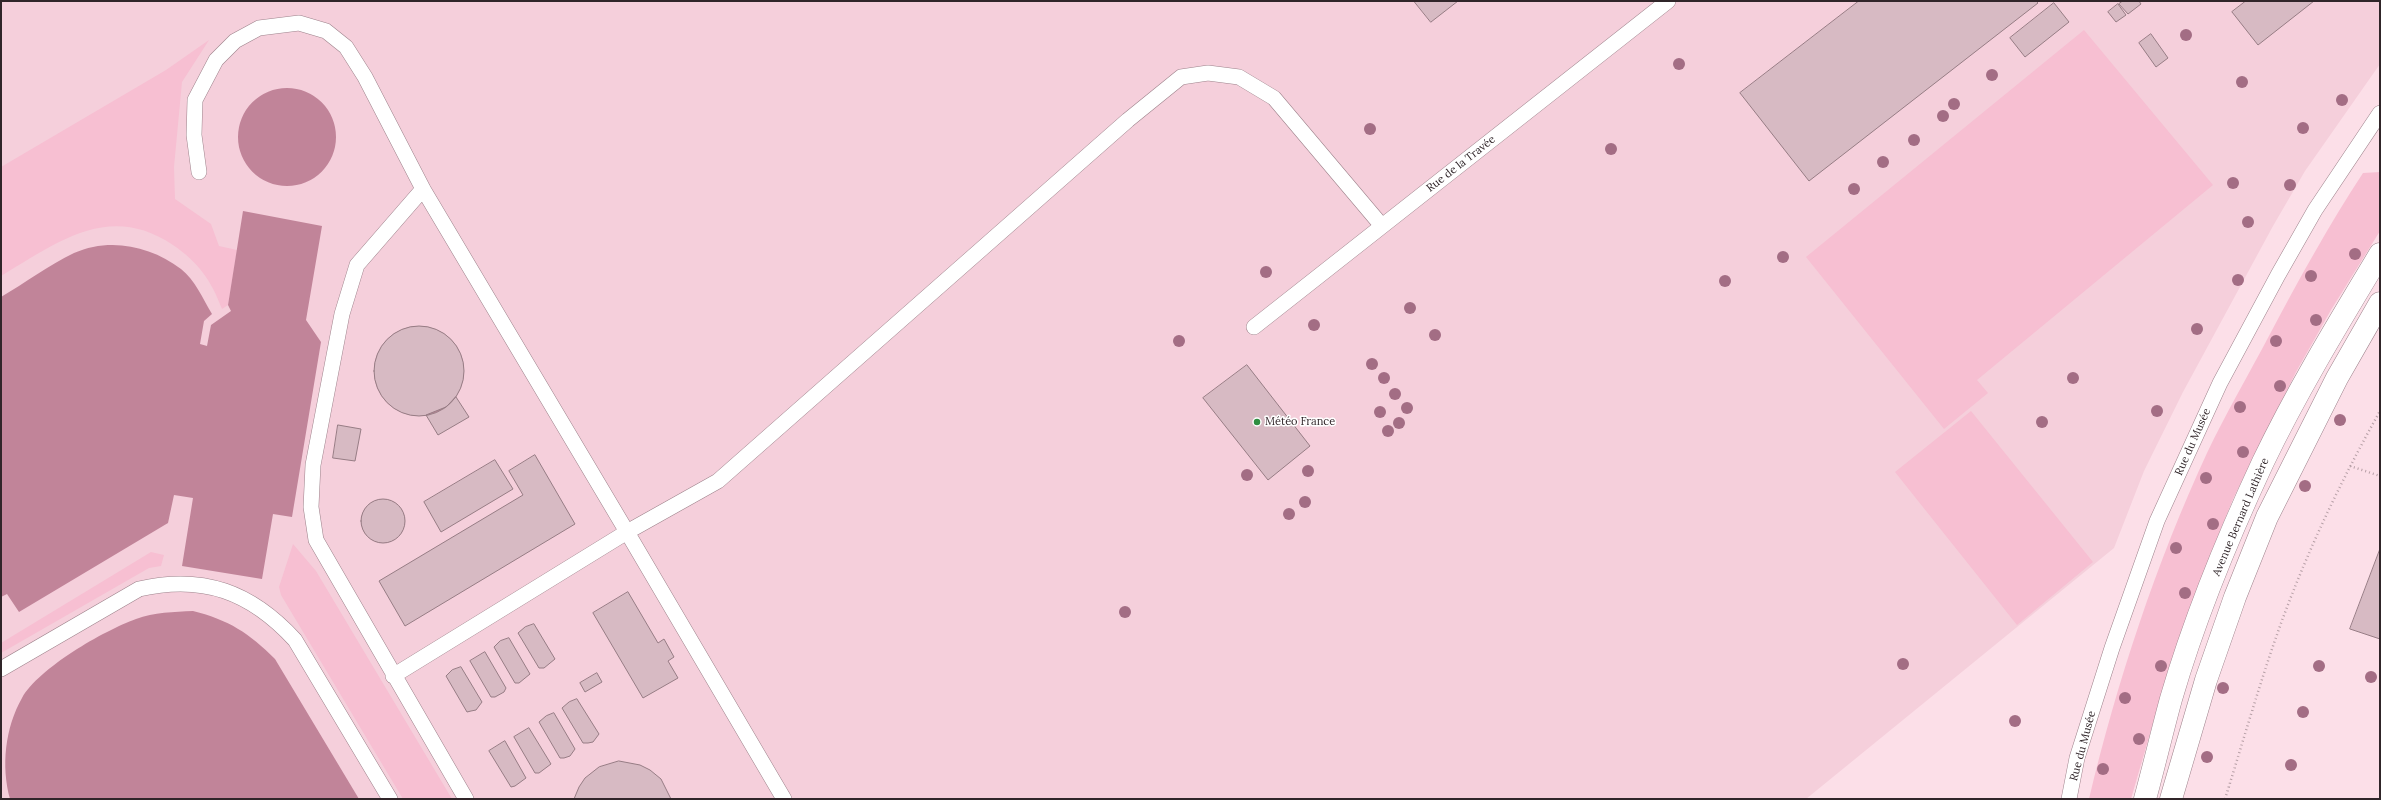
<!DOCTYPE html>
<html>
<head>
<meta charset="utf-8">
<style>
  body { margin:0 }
  #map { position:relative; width:2381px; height:800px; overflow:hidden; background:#fcdfe8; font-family:Lora,serif }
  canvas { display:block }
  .frame { position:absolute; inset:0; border:2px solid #302529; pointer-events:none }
</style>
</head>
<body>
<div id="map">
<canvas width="2381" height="800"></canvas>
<div class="frame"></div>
</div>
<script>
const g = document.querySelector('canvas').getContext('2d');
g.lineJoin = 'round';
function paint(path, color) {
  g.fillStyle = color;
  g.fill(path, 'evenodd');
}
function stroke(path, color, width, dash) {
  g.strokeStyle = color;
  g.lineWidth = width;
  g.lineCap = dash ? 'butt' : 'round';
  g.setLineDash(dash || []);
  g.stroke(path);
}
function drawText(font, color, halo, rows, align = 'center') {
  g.font = font + ' Lora,serif';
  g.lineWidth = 3;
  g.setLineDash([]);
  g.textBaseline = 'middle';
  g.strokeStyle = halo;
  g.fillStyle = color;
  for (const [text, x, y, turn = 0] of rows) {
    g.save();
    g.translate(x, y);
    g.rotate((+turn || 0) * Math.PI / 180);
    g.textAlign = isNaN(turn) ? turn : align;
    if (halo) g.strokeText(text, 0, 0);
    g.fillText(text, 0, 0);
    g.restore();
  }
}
paint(new Path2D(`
  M 1,1 L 2380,1 L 2380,64 L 2305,171 L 2273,226 L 2183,392 L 2144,471 L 2114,548 L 1806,799 L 1,799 Z`), '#f5cfdb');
paint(new Path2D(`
  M 2084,30 L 2213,185 L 1977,380 L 1988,393 L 1944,429 L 1806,257 Z
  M 209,40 L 182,82 L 174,167 L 175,199 L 211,224 L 219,246 L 237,250 L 228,305 L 222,309 C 211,280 199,263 173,245 C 109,202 58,242 1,276 L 1,167 L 166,70 Z
  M 2380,172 L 2380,231 L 2331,310 L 2296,372 L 2233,499 L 2202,576 L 2169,668 L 2131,799 L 2089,799 C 2117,682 2156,563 2207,453 C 2226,413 2249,374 2270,334 C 2299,279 2329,225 2363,173 Z
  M 1971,411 L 2093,562 L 2017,625 L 1895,472 Z
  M 293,544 L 316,571 L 452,799 L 403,799 L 281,595 L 279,587 Z
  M 151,552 L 164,555 L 161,566 L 149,568 L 1,653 L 1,643 Z`), '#f7bfd2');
paint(new Path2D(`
  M238 137a49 49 0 1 1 98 0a49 49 0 1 1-98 0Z
  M 243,211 L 322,226 L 306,320 L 321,342 L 292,517 L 273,514 L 262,579 L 182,566 L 193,498 L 174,495 L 168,523 L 19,612 L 7,594 L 1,597 L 1,297 C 25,283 49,265 74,253 C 110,237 151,246 181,269 C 195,280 203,299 212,314 L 204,321 L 200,344 L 207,346 L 211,325 L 231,311 L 228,305 Z
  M374 371a45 45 0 1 1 90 0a45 45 0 1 1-90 0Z
  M361 521a22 22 0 1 1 44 0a22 22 0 1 1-44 0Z
  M 193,611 C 229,620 249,633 275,659 L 359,799 L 10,799 C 1,766 5,728 22,698 C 39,668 103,631 136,619 C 154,612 174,612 193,611 Z`), '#c18499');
const building = new Path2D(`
  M 1414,1 L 1458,1 L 1431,22 Z
  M 1859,1 L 2036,1 L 2038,3 L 1809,181 L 1740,93 Z
  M 2123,1 L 2139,1 L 2141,4 L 2128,14 L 2119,4 Z
  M 2246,1 L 2314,1 L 2258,45 L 2232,12 Z
  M 2054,3 L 2069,22 L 2025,57 L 2010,38 Z
  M 2118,4 L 2126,15 L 2116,22 L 2108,12 Z
  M 2151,34 L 2168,58 L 2156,67 L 2139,43 Z
  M374 371a45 45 0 1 1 90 0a45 45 0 1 1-90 0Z
  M 1247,365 L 1310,446 L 1268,480 L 1203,398 Z
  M 456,397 L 469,417 L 438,435 L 426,415 L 446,407 Z
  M 338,425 L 361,429 L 355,461 L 333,458 Z
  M 535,455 L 575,524 L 405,626 L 379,581 L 523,495 L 509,471 Z
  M 495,460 L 513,489 L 441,532 L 424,502 Z
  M361 521a22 22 0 1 1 44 0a22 22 0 1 1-44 0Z
  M 2380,549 L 2380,639 L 2350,629 Z
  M 628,592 L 658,643 L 664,639 L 674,657 L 668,661 L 678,678 L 643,698 L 593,613 Z
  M 534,624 L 555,659 L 544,668 L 539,668 L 518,633 L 525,627 Z
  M 509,638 L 530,674 L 519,683 L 515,683 L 494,647 L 500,641 Z
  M 485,652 L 506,688 L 504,692 L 495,697 L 491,697 L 470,661 Z
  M 461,667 L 482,702 L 476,710 L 471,711 L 467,712 L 446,676 L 452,670 Z
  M 597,673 L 602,682 L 585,692 L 580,683 Z
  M 577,699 L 599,734 L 593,742 L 588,743 L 583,743 L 562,708 L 569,702 Z
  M 554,713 L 575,749 L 570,756 L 564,758 L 560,758 L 539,722 L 546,716 Z
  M 529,728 L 551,764 L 539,773 L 535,773 L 514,737 Z
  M 505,741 L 526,778 L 515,786 L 511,787 L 489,751 Z
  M 619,761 L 640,765 L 650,770 L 661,779 L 671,799 L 574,799 L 579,787 L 585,778 L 599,767 Z`);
paint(building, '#d7bac3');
stroke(building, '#977d85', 1);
const lane = new Path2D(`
  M 199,172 L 194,135 L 195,100 L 216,60 L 235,41 L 259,28 L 299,23 L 326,31 L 346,47 L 365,77 L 423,189 L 627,532 L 718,481 L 1128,120 L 1181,77 L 1208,73 L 1239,77 L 1274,98 L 1382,226
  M 423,189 L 357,265 L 342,314 L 313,465 L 311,507 L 316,540 L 466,799
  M 1254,327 L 1668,1
  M 1,669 L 139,589 C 203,574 251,592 295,640 L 390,799
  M 393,676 L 627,532 L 784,799
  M 2069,799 L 2077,758 L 2112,648 L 2157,521 L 2220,383 L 2278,275 L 2315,210 L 2380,113`);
const secondary = new Path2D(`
  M 2145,799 C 2154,766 2162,732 2171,699 C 2194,620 2228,537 2263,462 C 2297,391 2339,322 2380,254
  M 2171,799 L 2206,680 L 2235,597 L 2267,517 L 2337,378 L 2380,303`);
stroke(lane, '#9d828b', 16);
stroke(secondary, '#9d828b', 23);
stroke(new Path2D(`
  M 2350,466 L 2380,476
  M 2225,799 C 2241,748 2256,696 2273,646 C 2301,564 2338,486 2380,411`), '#b7a0a7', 2.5, [1, 3]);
stroke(lane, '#fff', 15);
stroke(secondary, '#fff', 22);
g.fillStyle = '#a36d84';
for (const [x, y] of [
  [2186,35],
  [1679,64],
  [1992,75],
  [2242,82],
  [2342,100],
  [1954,104],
  [1943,116],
  [2303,128],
  [1370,129],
  [1914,140],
  [1611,149],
  [1883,162],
  [2233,183],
  [2290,185],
  [1854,189],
  [2248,222],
  [2355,254],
  [1783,257],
  [1266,272],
  [2311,276],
  [2238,280],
  [1725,281],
  [1410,308],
  [2316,320],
  [1314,325],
  [2197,329],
  [1435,335],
  [1179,341],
  [2276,341],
  [1372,364],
  [1384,378],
  [2073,378],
  [2280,386],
  [1395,394],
  [2240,407],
  [1407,408],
  [2157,411],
  [1380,412],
  [2340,420],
  [2042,422],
  [1399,423],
  [1388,431],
  [2243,452],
  [1308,471],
  [1247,475],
  [2206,478],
  [2305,486],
  [1305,502],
  [1289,514],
  [2213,524],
  [2176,548],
  [2185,593],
  [1125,612],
  [1903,664],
  [2161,666],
  [2319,666],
  [2371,677],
  [2223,688],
  [2125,698],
  [2303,712],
  [2015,721],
  [2139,739],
  [2207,757],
  [2291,765],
  [2103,769]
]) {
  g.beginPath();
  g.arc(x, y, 6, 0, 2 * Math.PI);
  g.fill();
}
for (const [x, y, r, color] of [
  [1257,422,4,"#2e8e41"]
]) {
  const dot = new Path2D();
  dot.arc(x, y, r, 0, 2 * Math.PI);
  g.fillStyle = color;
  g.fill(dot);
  stroke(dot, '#fff', 1.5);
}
drawText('11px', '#302529', '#fff', [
  ["Rue de la Travée",1461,164,-38],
  ["Rue du Musée",2193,442,-66],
  ["Avenue Bernard Lathière",2241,517,-67],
  ["Rue du Musée",2083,746,-75]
]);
drawText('11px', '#302529', '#fff', [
  ["Météo France",1265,422]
], 'left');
</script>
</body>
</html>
